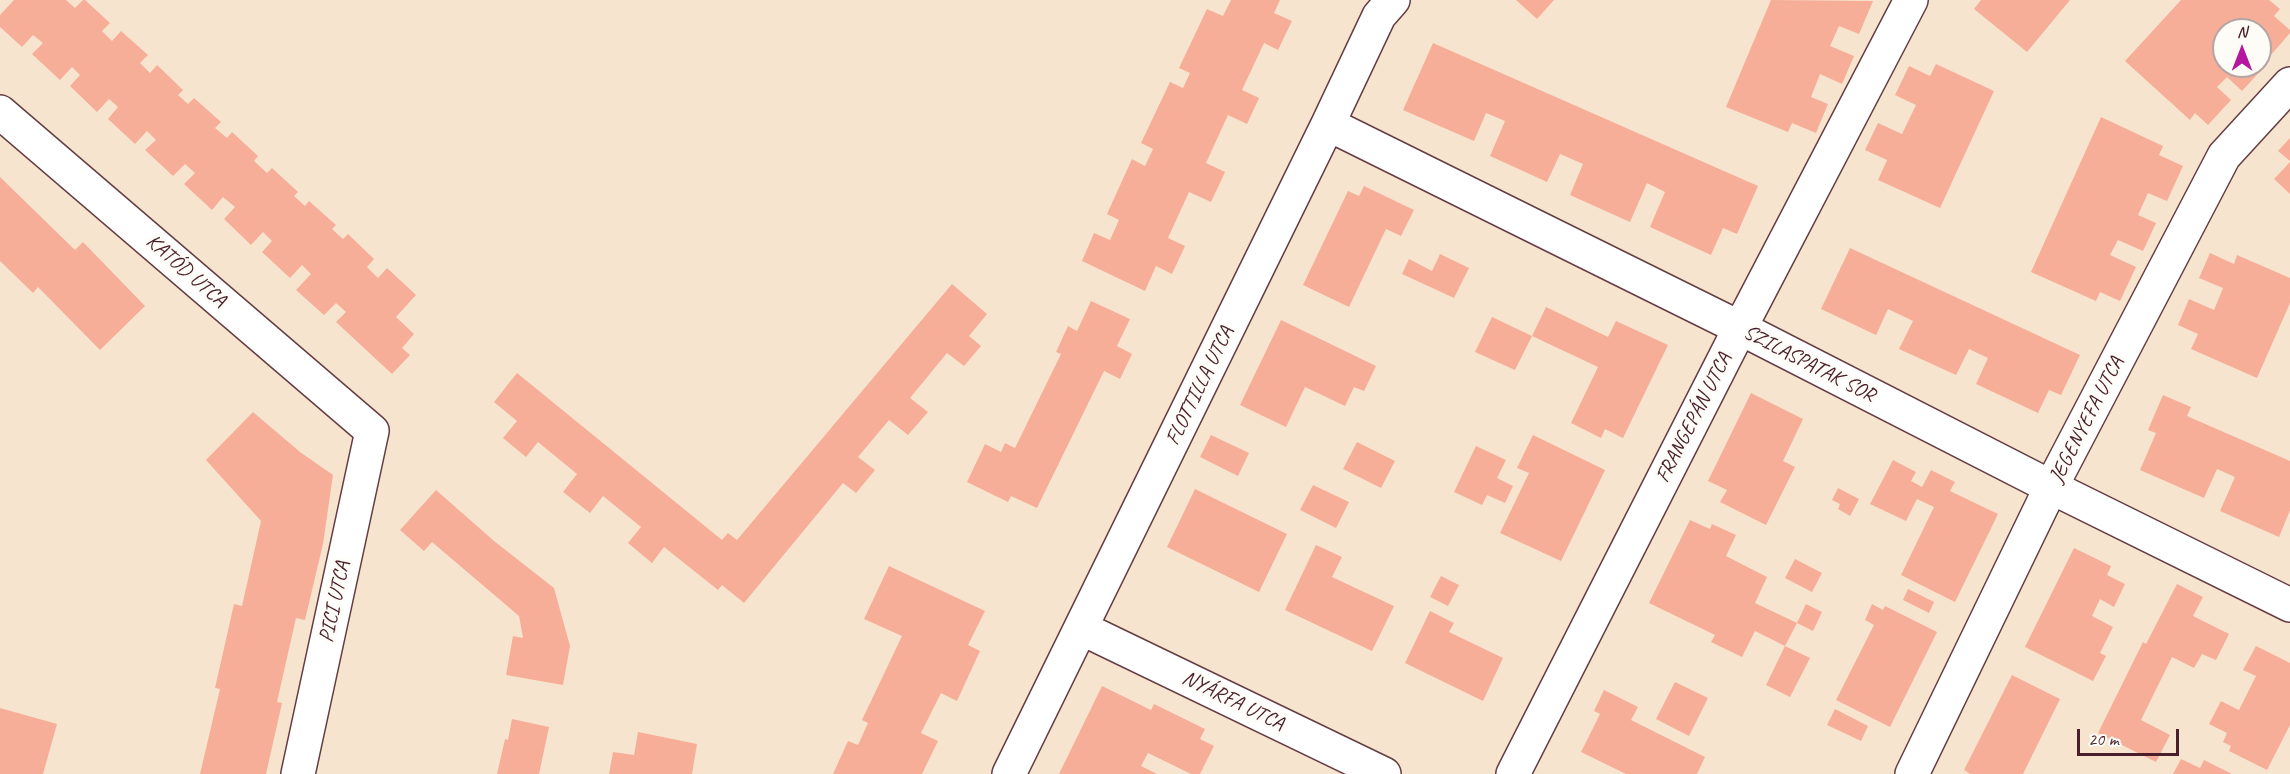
<!DOCTYPE html>
<html>
<head>
<meta charset="utf-8">
<style>
  body { margin:0 }
  #map { position:relative; width:2290px; height:774px; overflow:hidden; background:#f7e4ce; font-family:Caveat,sans-serif }
  canvas { display:block }
  .north { position:absolute; left:2212px; top:18px; width:60px; height:60px; box-sizing:border-box; background:#fdfcf7; border:2px solid #b5a4a5; border-radius:50%; rotate:0deg; font-size:16px; font-weight:700; line-height:24px; text-align:center; color:#4a1f2b }
  .north::after { content:''; display:block; margin:auto; width:21px; height:27px; background:#b5179e; clip-path:polygon(50% 0,100% 100%,50% 72%,0 100%) }
  .scale { position:absolute; left:2077px; top:729px; width:102px; height:27px; box-sizing:border-box; border:3px solid #4a1f2b; border-top:0; padding-left:8px; font-size:18px; line-height:21px; white-space:nowrap; color:#4a1f2b; -webkit-text-stroke:4px #fdfcf7; paint-order:stroke }
</style>
</head>
<body>
<div id="map">
<canvas width="2290" height="774"></canvas>
<div class="north">N</div>
<div class="scale">20 m</div>
</div>
<script>
const g = document.querySelector('canvas').getContext('2d');
g.lineJoin = 'round';
function paint(path, color) {
  g.fillStyle = color;
  g.fill(path, 'evenodd');
}
function stroke(path, color, width, dash) {
  g.strokeStyle = color;
  g.lineWidth = width;
  g.lineCap = dash ? 'butt' : 'round';
  g.setLineDash(dash || []);
  g.stroke(path);
}
function drawText(font, color, halo, rows, align = 'center') {
  g.font = font + ' Caveat,sans-serif';
  g.lineWidth = 6;
  g.setLineDash([]);
  g.textBaseline = 'middle';
  g.strokeStyle = halo;
  g.fillStyle = color;
  for (const [text, x, y, turn = 0] of rows) {
    g.save();
    g.translate(x, y);
    g.rotate((+turn || 0) * Math.PI / 180);
    g.textAlign = isNaN(turn) ? turn : align;
    if (halo) g.strokeText(text, 0, 0);
    g.fillText(text, 0, 0);
    g.restore();
  }
}
paint(new Path2D(`
  M 14,0 L 66,0 L 75,8 L 83,0 L 85,0 L 110,23 L 102,31 L 112,41 L 121,31 L 148,55 L 140,63 L 150,73 L 157,65 L 183,90 L 178,95 L 188,104 L 194,98 L 221,122 L 215,128 L 227,138 L 232,132 L 258,156 L 254,161 L 267,173 L 272,168 L 298,192 L 294,196 L 305,206 L 309,201 L 336,225 L 332,229 L 343,239 L 348,234 L 374,259 L 367,267 L 378,278 L 387,268 L 416,295 L 396,317 L 414,334 L 402,348 L 410,355 L 392,374 L 336,322 L 346,312 L 336,303 L 324,315 L 296,290 L 311,274 L 302,265 L 290,278 L 262,252 L 272,241 L 263,232 L 251,245 L 224,219 L 235,207 L 223,197 L 212,210 L 184,184 L 195,173 L 185,164 L 173,176 L 145,150 L 156,140 L 147,131 L 135,144 L 108,119 L 118,107 L 109,99 L 97,112 L 70,86 L 80,75 L 72,67 L 60,80 L 32,54 L 43,43 L 33,35 L 22,47 L 0,27 L 0,15 Z
  M 1231,0 L 1280,0 L 1274,13 L 1292,21 L 1278,50 L 1264,43 L 1242,90 L 1259,98 L 1247,124 L 1228,115 L 1206,163 L 1225,172 L 1211,202 L 1189,192 L 1168,238 L 1185,246 L 1172,274 L 1156,266 L 1145,291 L 1082,261 L 1094,233 L 1110,240 L 1119,220 L 1107,214 L 1132,159 L 1145,166 L 1153,149 L 1141,143 L 1170,82 L 1183,88 L 1190,73 L 1179,68 L 1207,9 L 1223,16 Z
  M 1516,0 L 1554,0 L 1537,19 Z
  M 1771,0 L 1873,1 L 1859,34 L 1839,26 L 1830,46 L 1854,56 L 1842,84 L 1820,74 L 1811,97 L 1828,104 L 1816,133 L 1792,123 L 1788,132 L 1726,107 Z
  M 1981,0 L 2070,0 L 2027,52 L 1974,9 Z
  M 2181,0 L 2269,0 L 2280,9 L 2274,16 L 2290,30 L 2290,33 L 2270,56 L 2260,47 L 2260,30 L 2224,30 L 2224,66 L 2260,66 L 2260,64 L 2264,67 L 2242,91 L 2227,77 L 2217,87 L 2231,100 L 2208,125 L 2195,113 L 2190,120 L 2125,61 Z
  M 1433,43 L 1758,186 L 1737,234 L 1723,228 L 1711,255 L 1650,227 L 1665,192 L 1647,183 L 1630,222 L 1570,195 L 1583,164 L 1560,154 L 1547,182 L 1490,156 L 1505,121 L 1486,113 L 1474,141 L 1403,110 Z
  M 1936,64 L 1994,91 L 1940,208 L 1878,180 L 1887,160 L 1865,150 L 1878,123 L 1902,134 L 1916,105 L 1895,95 L 1909,66 L 1930,76 Z
  M 2101,117 L 2163,146 L 2159,155 L 2183,166 L 2167,201 L 2148,193 L 2138,215 L 2156,223 L 2143,251 L 2118,240 L 2110,255 L 2136,267 L 2120,301 L 2100,292 L 2096,301 L 2031,272 Z
  M 2290,138 L 2290,161 L 2278,151 Z
  M 2290,162 L 2290,194 L 2274,179 Z
  M 0,177 L 75,250 L 83,242 L 145,306 L 100,350 L 38,287 L 33,293 L 0,261 Z
  M 1364,186 L 1414,210 L 1401,236 L 1386,229 L 1349,307 L 1303,285 L 1348,191 L 1359,196 Z
  M 1850,248 L 2080,355 L 2061,395 L 2049,390 L 2038,413 L 1976,384 L 1988,358 L 1969,349 L 1956,375 L 1899,349 L 1913,321 L 1888,309 L 1876,335 L 1821,309 Z
  M 2210,253 L 2234,264 L 2237,255 L 2290,278 L 2290,303 L 2257,378 L 2191,349 L 2198,334 L 2178,325 L 2189,299 L 2214,310 L 2223,288 L 2199,278 Z
  M 1440,254 L 1469,268 L 1454,298 L 1402,274 L 1409,259 L 1432,271 Z
  M 952,284 L 987,314 L 969,336 L 981,346 L 964,366 L 947,353 L 910,398 L 928,412 L 908,435 L 889,420 L 858,457 L 875,470 L 856,493 L 843,483 L 744,603 L 722,585 L 718,590 L 664,547 L 652,563 L 628,543 L 641,527 L 603,496 L 590,513 L 563,492 L 577,474 L 538,442 L 526,457 L 503,438 L 517,421 L 494,402 L 517,373 L 722,540 L 728,533 L 737,540 Z
  M 1091,301 L 1130,319 L 1117,346 L 1132,354 L 1120,379 L 1104,371 L 1037,508 L 1011,496 L 1008,502 L 967,482 L 985,444 L 1001,452 L 1005,443 L 1015,448 L 1061,354 L 1056,352 L 1068,326 L 1077,331 Z
  M 1546,307 L 1608,337 L 1616,321 L 1668,345 L 1623,438 L 1605,429 L 1601,438 L 1571,423 L 1598,367 L 1532,336 L 1515,370 L 1475,352 L 1492,317 L 1532,336 Z
  M 1281,320 L 1376,366 L 1364,391 L 1354,387 L 1345,406 L 1305,387 L 1286,427 L 1240,405 Z
  M 1751,393 L 1803,419 L 1783,461 L 1795,467 L 1766,525 L 1720,502 L 1727,490 L 1708,481 Z
  M 2163,395 L 2191,407 L 2187,416 L 2290,461 L 2290,510 L 2279,537 L 2220,511 L 2235,477 L 2217,469 L 2204,498 L 2140,470 L 2156,433 L 2148,430 Z
  M 253,412 L 300,452 L 333,475 L 323,544 L 305,620 L 296,618 L 277,702 L 282,703 L 266,774 L 200,774 L 220,689 L 215,688 L 234,604 L 242,606 L 261,521 L 206,460 Z
  M 1211,435 L 1249,453 L 1238,476 L 1200,457 Z
  M 1533,435 L 1605,470 L 1561,561 L 1500,533 L 1529,473 L 1517,468 Z
  M 1357,442 L 1395,461 L 1381,488 L 1343,469 Z
  M 1476,446 L 1506,460 L 1497,478 L 1513,486 L 1505,503 L 1487,495 L 1482,505 L 1454,492 Z
  M 1893,460 L 1916,472 L 1911,481 L 1922,487 L 1931,470 L 1955,482 L 1950,491 L 1998,514 L 1955,602 L 1901,575 L 1934,507 L 1917,499 L 1906,521 L 1870,504 Z
  M 1313,485 L 1349,502 L 1336,528 L 1300,510 Z
  M 1838,488 L 1859,499 L 1850,516 L 1838,509 L 1840,504 L 1832,500 Z
  M 1195,489 L 1287,534 L 1259,592 L 1167,547 Z
  M 436,490 L 494,541 L 554,588 L 570,646 L 563,685 L 506,675 L 513,636 L 523,638 L 519,616 L 432,542 L 424,551 L 400,530 Z
  M 1690,520 L 1710,529 L 1712,524 L 1736,535 L 1726,556 L 1767,577 L 1755,603 L 1797,623 L 1785,646 L 1810,658 L 1790,697 L 1766,685 L 1785,646 L 1755,631 L 1742,657 L 1711,642 L 1715,635 L 1649,603 Z
  M 1316,545 L 1342,557 L 1332,577 L 1394,606 L 1372,651 L 1285,610 Z
  M 2074,548 L 2111,566 L 2107,575 L 2125,584 L 2114,607 L 2100,599 L 2092,616 L 2113,627 L 2100,653 L 2106,656 L 2093,681 L 2025,647 Z
  M 1795,559 L 1822,573 L 1812,592 L 1785,578 Z
  M 889,566 L 985,611 L 968,645 L 980,651 L 957,701 L 941,693 L 921,733 L 938,741 L 922,774 L 833,774 L 848,741 L 858,745 L 868,723 L 862,720 L 902,636 L 864,619 Z
  M 1441,576 L 1459,585 L 1448,606 L 1430,597 Z
  M 2177,584 L 2203,597 L 2193,616 L 2229,634 L 2216,660 L 2202,654 L 2194,668 L 2172,657 L 2141,720 L 2170,735 L 2156,762 L 2098,733 L 2143,642 L 2146,644 Z
  M 1908,589 L 1934,602 L 1929,613 L 1903,600 Z
  M 1806,604 L 1822,612 L 1813,631 L 1797,623 Z
  M 1872,604 L 1883,610 L 1885,606 L 1937,632 L 1890,727 L 1836,700 L 1874,625 L 1865,620 Z
  M 1430,611 L 1454,623 L 1449,632 L 1503,658 L 1483,701 L 1405,663 Z
  M 2256,646 L 2290,663 L 2290,725 L 2267,770 L 2229,751 L 2231,746 L 2223,742 L 2227,733 L 2209,724 L 2221,701 L 2239,710 L 2256,676 L 2243,670 Z
  M 2012,675 L 2060,699 L 2023,774 L 1970,774 L 1964,770 Z
  M 1675,682 L 1708,698 L 1689,736 L 1656,719 Z
  M 1102,686 L 1151,710 L 1154,704 L 1205,729 L 1200,739 L 1214,746 L 1200,774 L 1191,774 L 1148,753 L 1141,766 L 1157,774 L 1059,774 Z
  M 1604,690 L 1638,707 L 1631,720 L 1705,757 L 1697,774 L 1626,774 L 1581,752 L 1600,714 L 1594,711 Z
  M 0,708 L 57,724 L 43,774 L 0,774 Z
  M 1835,709 L 1868,726 L 1861,741 L 1827,725 Z
  M 512,719 L 549,727 L 539,774 L 497,774 L 505,739 L 508,740 Z
  M 638,732 L 697,744 L 692,774 L 609,774 L 613,752 L 634,755 Z
  M 2181,759 L 2200,768 L 2204,760 L 2232,774 L 2173,774 Z`), '#f7ae98');
const street = new Path2D(`
  M 0,112 L 372,431 L 298,774
  M 1328,124 L 1740,328 L 2051,487 L 2290,605
  M 1081,628 L 1384,774
  M 1009,774 L 1328,124 L 1379,16 L 1393,0
  M 1513,774 L 1740,328 L 1911,0
  M 1912,774 L 2051,487 L 2224,156 L 2290,84`);
stroke(street, '#643d43', 36);
stroke(street, '#fff', 33);
drawText('21px', '#4a1f2b', '#fdfcf7', [
  ["KATÓD UTCA",186,271,41],
  ["SZILASPATAK SOR",1809,364,27],
  ["FLOTTILLA UTCA",1200,386,-64],
  ["FRANGEPÁN UTCA",1694,418,-63],
  ["JEGENYEFA UTCA",2087,420,-63],
  ["PICI UTCA",335,602,-78],
  ["NYÁRFA UTCA",1233,701,26]
]);
</script>
</body>
</html>
